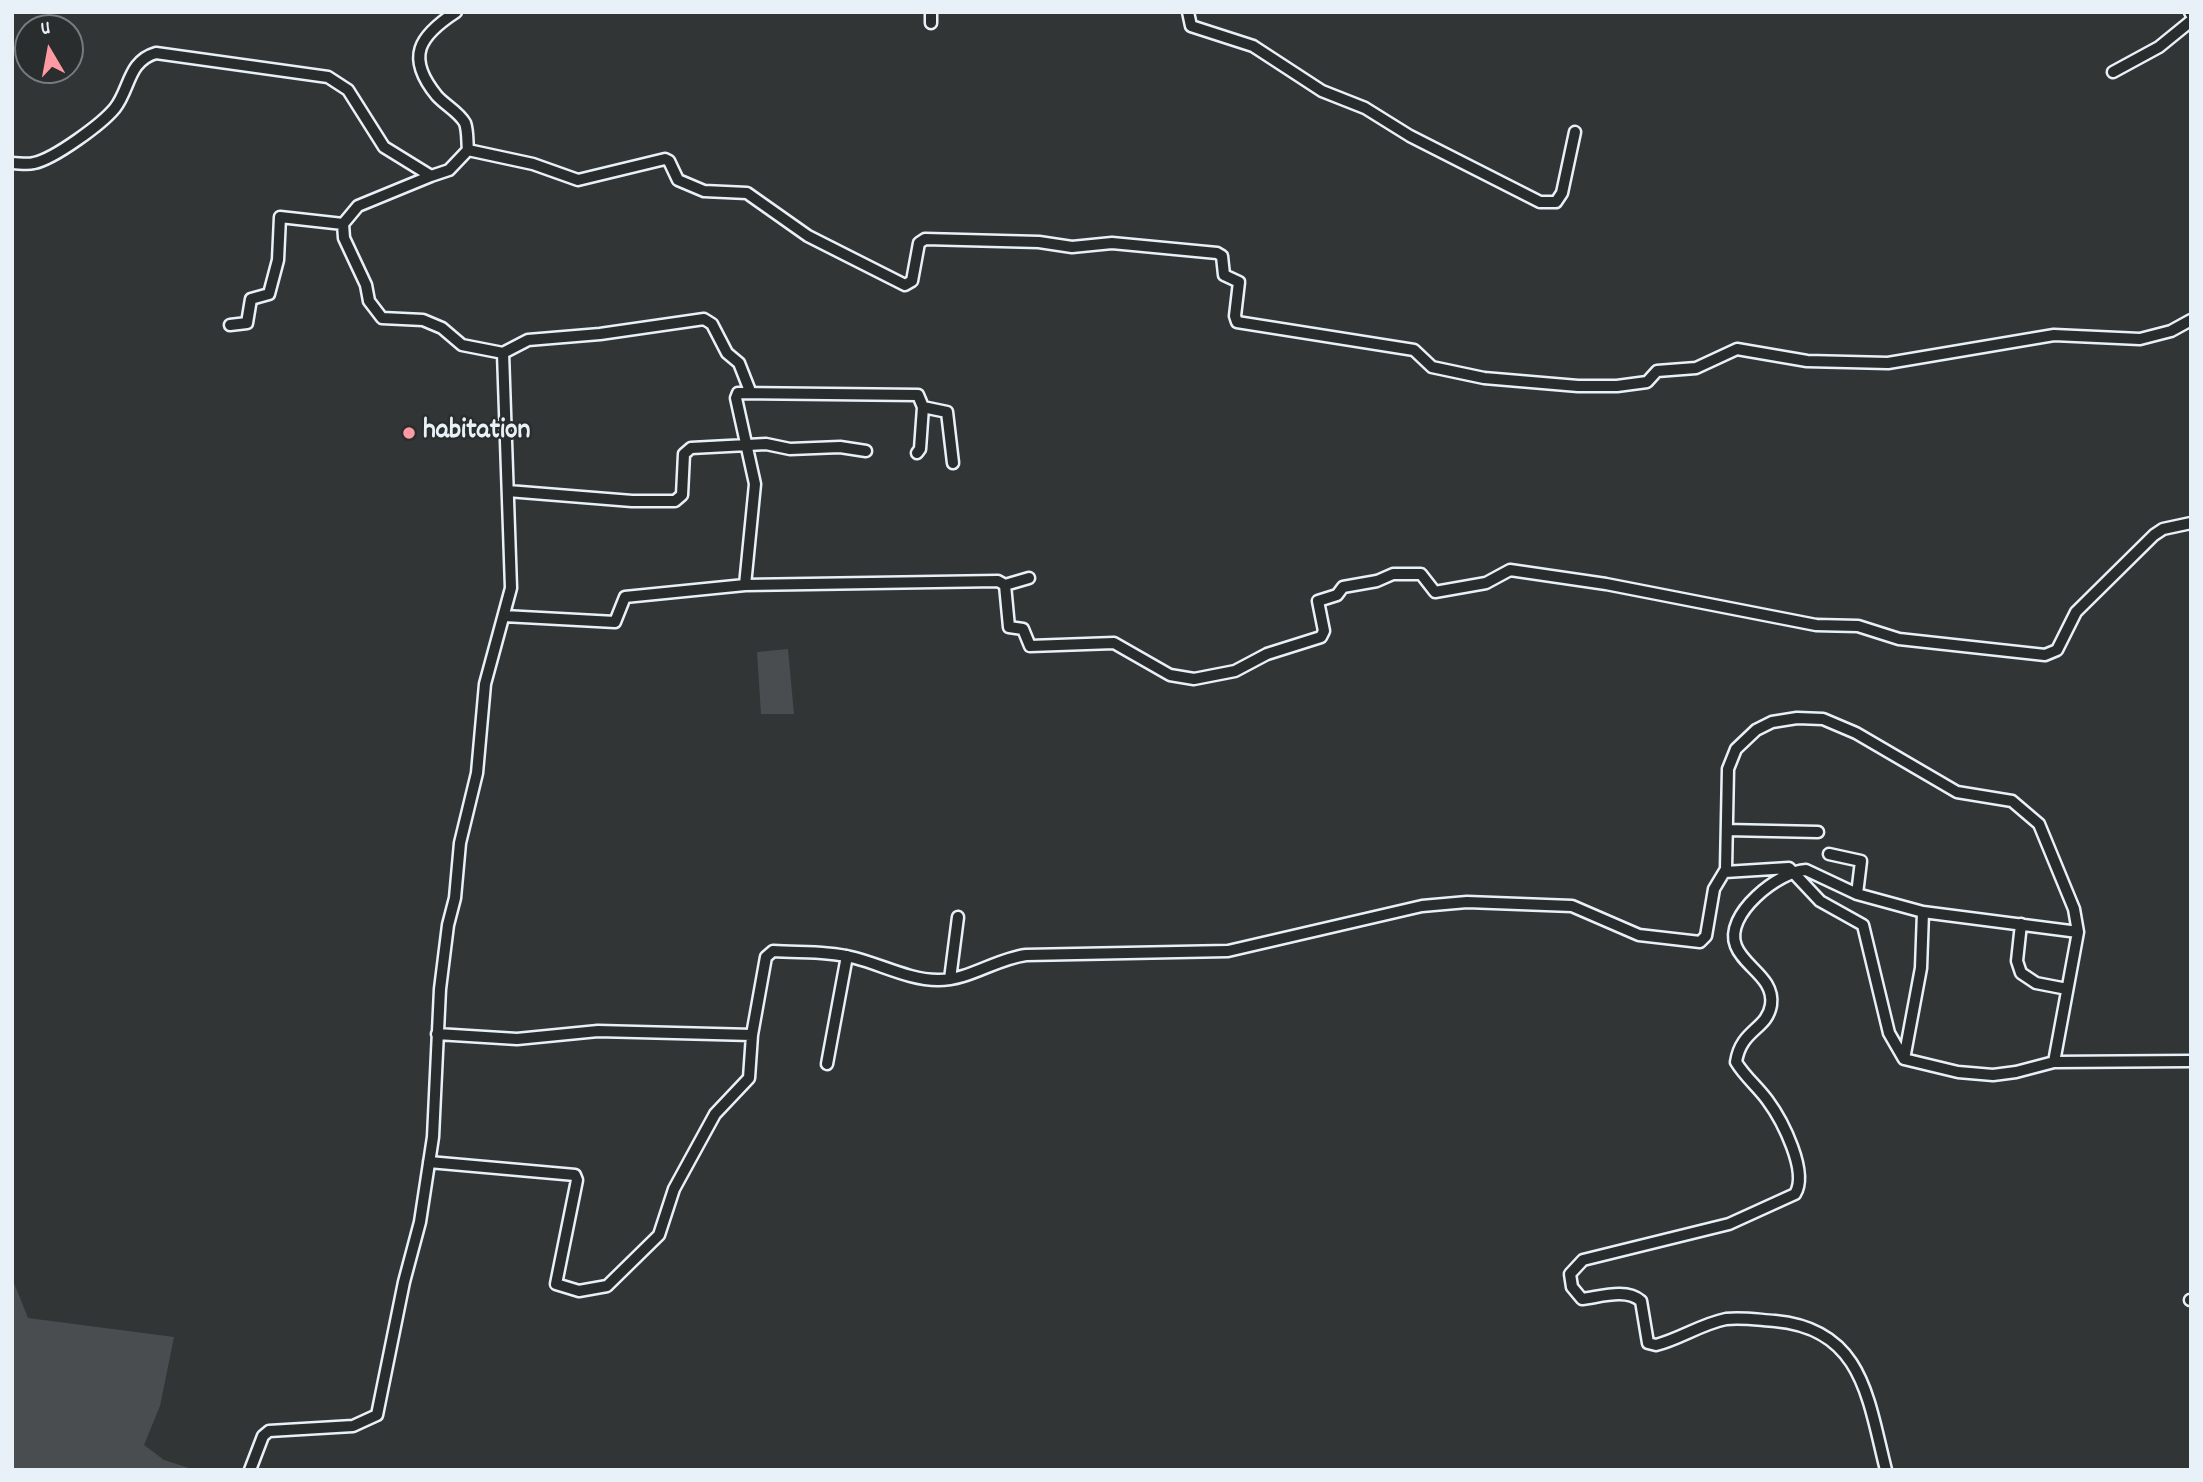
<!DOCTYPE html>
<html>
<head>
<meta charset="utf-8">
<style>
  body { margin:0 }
  #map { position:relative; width:2203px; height:1482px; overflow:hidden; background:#323536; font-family:Dekko,sans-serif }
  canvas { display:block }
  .frame { position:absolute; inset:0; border:14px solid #e8f1f8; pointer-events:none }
  .north { position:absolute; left:14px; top:14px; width:70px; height:70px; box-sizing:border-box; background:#2a2d2e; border:2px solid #767b7f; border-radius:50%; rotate:350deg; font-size:19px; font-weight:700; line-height:28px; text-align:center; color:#e8f1f8 }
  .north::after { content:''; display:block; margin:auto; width:24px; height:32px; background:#ff9aa2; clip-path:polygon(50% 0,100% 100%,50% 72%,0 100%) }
</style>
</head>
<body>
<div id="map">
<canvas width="2203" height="1482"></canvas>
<div class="frame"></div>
<div class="north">U</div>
</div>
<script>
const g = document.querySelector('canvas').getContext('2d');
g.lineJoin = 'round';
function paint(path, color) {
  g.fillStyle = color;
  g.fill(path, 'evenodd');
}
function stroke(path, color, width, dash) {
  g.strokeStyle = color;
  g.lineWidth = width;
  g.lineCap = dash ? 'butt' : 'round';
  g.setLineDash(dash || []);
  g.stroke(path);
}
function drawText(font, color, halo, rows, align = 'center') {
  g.font = font + ' Dekko,sans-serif';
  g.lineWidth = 5;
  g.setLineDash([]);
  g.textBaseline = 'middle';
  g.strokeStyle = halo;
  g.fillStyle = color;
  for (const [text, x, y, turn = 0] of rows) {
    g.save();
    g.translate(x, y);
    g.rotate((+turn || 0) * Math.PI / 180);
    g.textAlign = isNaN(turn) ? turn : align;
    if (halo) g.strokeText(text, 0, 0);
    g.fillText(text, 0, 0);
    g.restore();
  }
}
paint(new Path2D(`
  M 788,649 L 794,714 L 761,714 L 757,652 Z
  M 12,1278 L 28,1318 L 174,1337 L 160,1406 L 144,1445 L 164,1460 L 195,1470 L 12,1470 Z`), '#494d4f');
const street = new Path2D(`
  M 931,12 L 931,23
  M 1188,12 L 1191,26 L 1253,46 L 1322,91 L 1365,108 L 1410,136 L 1540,202 L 1556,202 L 1562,193 L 1575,132
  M 2190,12 L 2191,14
  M 2113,72 L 2159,47 L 2191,21
  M 468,150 L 533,164 L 578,180 L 665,159 L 669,161 L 678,180 L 704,191 L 747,193 L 808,236 L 905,285 L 912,281 L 919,243 L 925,239 L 1039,242 L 1072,247 L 1112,243 L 1217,253 L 1222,256 L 1224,275 L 1239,282 L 1235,316 L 1237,322 L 1414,350 L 1432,367 L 1484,378 L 1578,386 L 1617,386 L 1647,382 L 1657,371 L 1696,368 L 1737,349 L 1807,361 L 1888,363 L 2054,335 L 2140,339 L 2171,331 L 2191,320
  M 12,163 C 19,163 27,165 34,163 C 54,159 102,124 115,108 C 130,89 128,61 156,53 L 328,77 L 348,90 L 384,147 L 431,176 L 449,170 L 468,150 C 467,142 468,131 465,123 C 459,112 445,105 437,96 C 405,57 419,36 456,12
  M 230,325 L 247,323 L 251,299 L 269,294 L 278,260 L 280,217 L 343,224
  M 503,353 L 528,340 L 600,334 L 704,319 L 712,324 L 727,353 L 739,363 L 750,391
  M 917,453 L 920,449 L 923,407
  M 508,491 L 632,501 L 675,501 L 682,495 L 684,454 L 691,448 L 766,444 L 790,449 L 840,447 L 866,451
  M 745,585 L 755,484 L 736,398 L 738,393 L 918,395 L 923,407 L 947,412 L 953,463
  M 1005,585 L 1029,578
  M 504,616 L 615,622 L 625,597 L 745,585 L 998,581 L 1005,585 L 1009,627 L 1023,629 L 1030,646 L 1114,643 L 1170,675 L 1194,679 L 1235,671 L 1267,654 L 1321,637 L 1324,631 L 1318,601 L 1337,595 L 1343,587 L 1377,581 L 1393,574 L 1421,574 L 1435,592 L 1486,583 L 1510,570 L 1606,584 L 1816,625 L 1858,626 L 1899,639 L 2045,655 L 2057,650 L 2076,612 L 2154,535 L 2163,529 L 2191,523
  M 1727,830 L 1818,832
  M 1829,854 L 1861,861 L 1857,894
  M 1725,872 L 1789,868 L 1820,901 L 1863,925 L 1889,1033 L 1904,1059
  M 1923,912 L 2078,932
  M 2021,924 L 2017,961 L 2021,973 L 2036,983 L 2067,989
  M 950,979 L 958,917
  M 437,1034 L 517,1039 L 598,1031 L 752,1035 L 766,957 L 773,951 C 800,953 829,951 855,958 C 882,965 910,980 938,980 C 970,980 995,959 1026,955 L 1228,951 L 1422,906 L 1467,902 L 1572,906 L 1639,935 L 1700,942 L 1706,936 L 1714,889 L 1726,869 L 1728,769 L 1736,749 L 1756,730 L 1772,722 L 1797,718 L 1823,719 L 1856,733 L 1957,792 L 2012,801 L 2039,824 L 2074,909 L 2078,932 L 2054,1062
  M 827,1064 L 847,956
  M 429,1162 L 575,1175 L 577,1180 L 556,1284 L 579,1291 L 607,1286 L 659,1235 L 674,1189 L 715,1114 L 749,1078 L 752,1035
  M 2190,1300 L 2191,1300
  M 250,1470 L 263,1436 L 269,1431 L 353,1426 L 377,1415 L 404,1282 L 420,1222 L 433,1137 L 440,989 L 448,925 L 455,898 L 460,843 L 477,773 L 485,684 L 511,588 L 503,353 L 462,345 L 442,328 L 423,320 L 382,318 L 369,301 L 366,285 L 344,238 L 343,224 L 358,206 L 431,176
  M 1886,1470 C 1868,1399 1863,1329 1775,1321 C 1759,1320 1742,1317 1726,1319 C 1701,1324 1680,1339 1656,1345 L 1648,1343 L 1641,1301 C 1626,1288 1600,1297 1582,1299 L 1572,1287 L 1570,1274 L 1583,1260 L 1729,1224 L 1795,1194 C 1809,1172 1782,1120 1768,1101 C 1758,1087 1745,1077 1736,1062 C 1741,1029 1767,1030 1771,1005 C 1775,978 1744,967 1736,946 C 1723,915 1779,871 1806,870 L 1857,894 L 1923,912 L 1921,968 L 1904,1059 L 1958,1072 L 1993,1075 L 2016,1072 L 2054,1062 L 2191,1061`);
stroke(street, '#e8f1f8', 15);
stroke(street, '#2a2d2e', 10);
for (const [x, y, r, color] of [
  [409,433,7,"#ff9aa2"]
]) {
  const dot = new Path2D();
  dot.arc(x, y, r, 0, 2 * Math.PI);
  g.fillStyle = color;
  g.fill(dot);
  stroke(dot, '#2a2d2e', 2.5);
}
drawText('bold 28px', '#e8f1f8', '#2a2d2e', [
  ["habitation",423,433]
], 'left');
</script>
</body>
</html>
